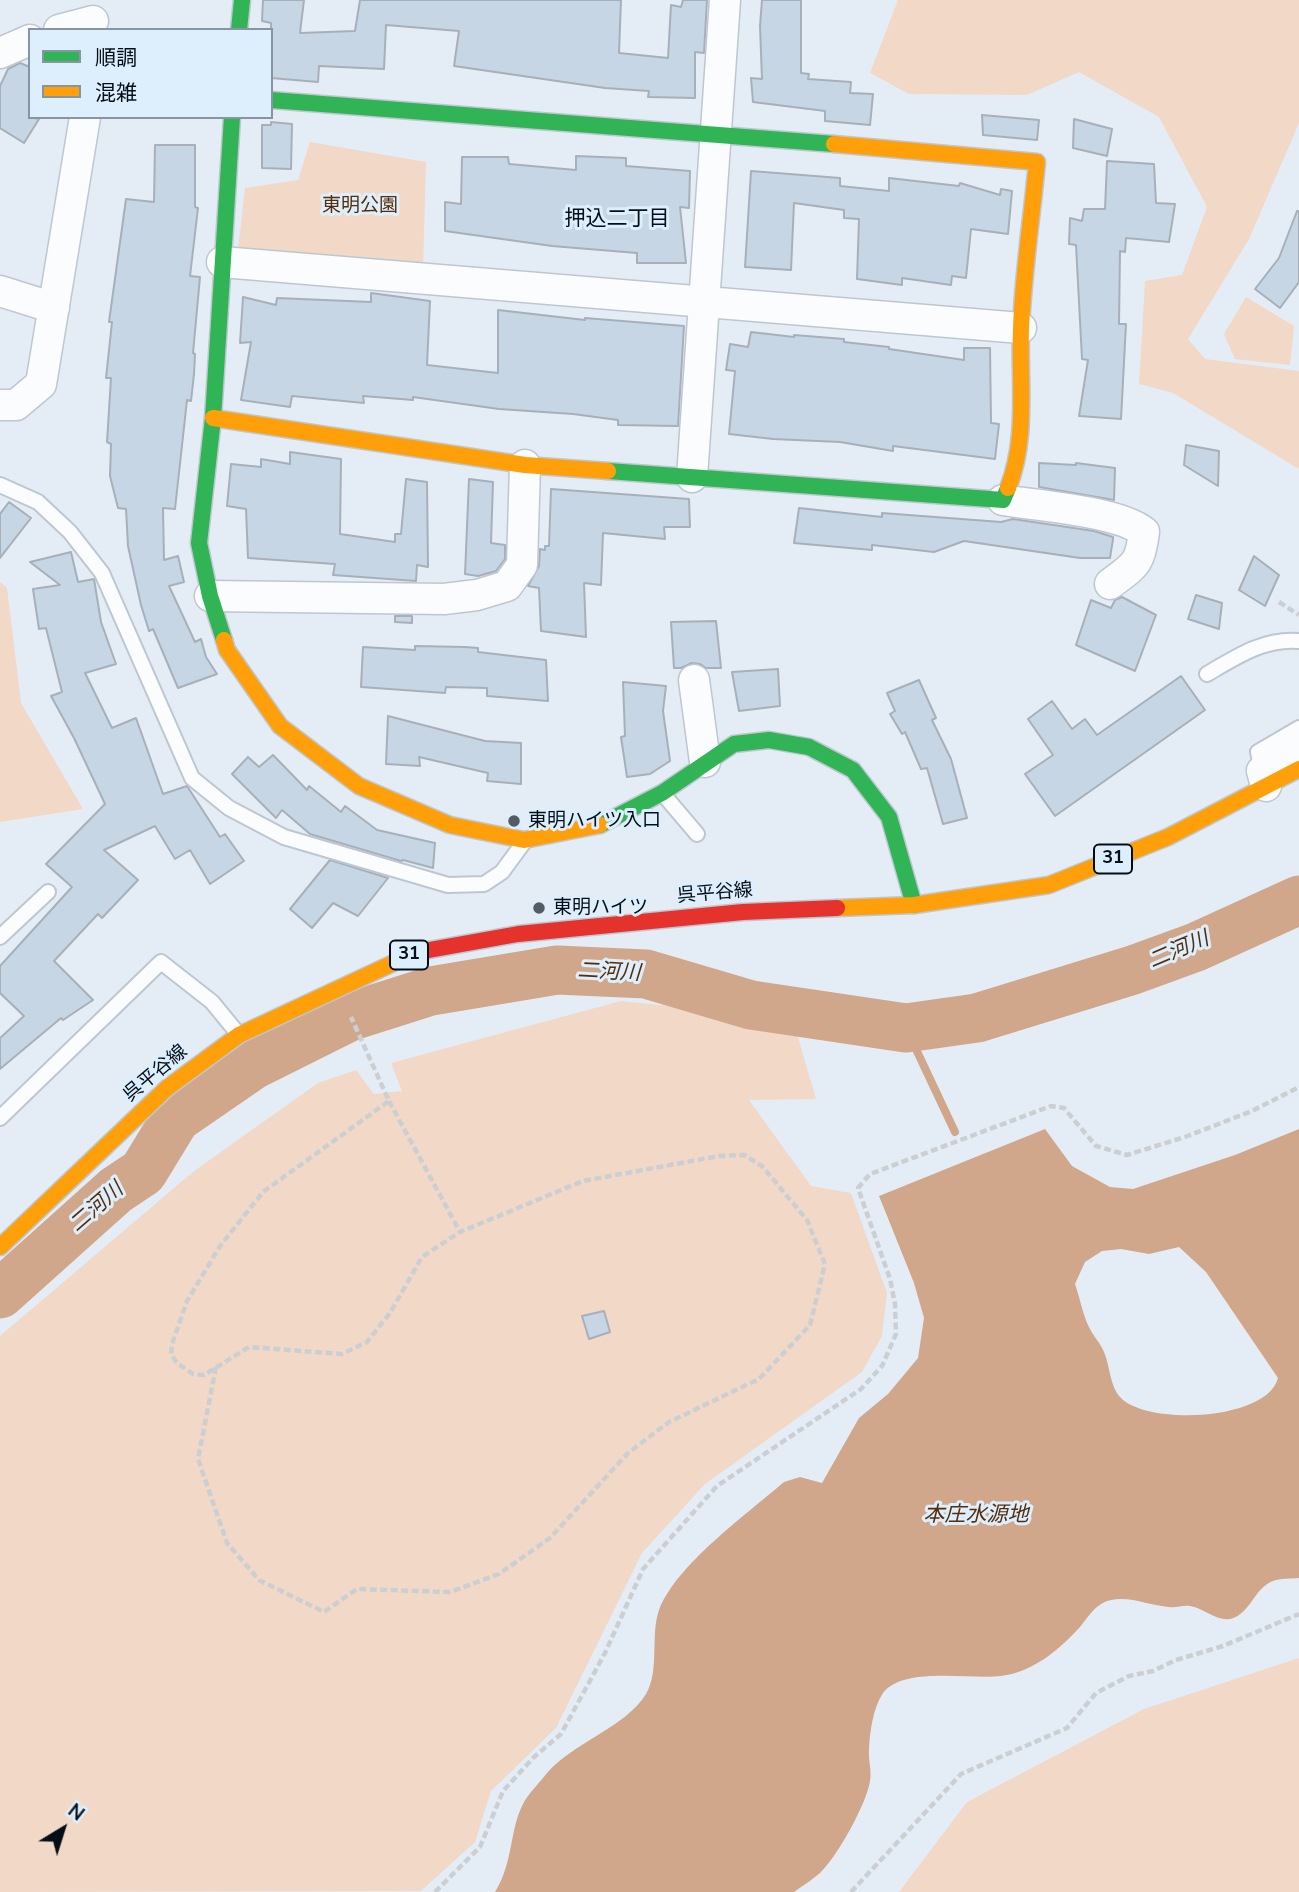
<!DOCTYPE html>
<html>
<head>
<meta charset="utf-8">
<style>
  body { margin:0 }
  #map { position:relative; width:1299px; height:1892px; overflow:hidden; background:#e4edf6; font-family:"Nunito Sans","Noto Sans JP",sans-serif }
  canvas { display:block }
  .legend { position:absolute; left:28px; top:28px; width:245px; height:91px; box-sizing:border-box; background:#ddeefd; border:2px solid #8794a1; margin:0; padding:9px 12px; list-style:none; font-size:21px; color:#050e16 }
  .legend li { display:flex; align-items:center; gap:14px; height:35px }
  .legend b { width:35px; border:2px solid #8794a1 }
  .north { position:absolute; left:28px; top:1794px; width:70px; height:70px; -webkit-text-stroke:5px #ddeefd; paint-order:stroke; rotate:38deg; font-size:19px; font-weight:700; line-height:28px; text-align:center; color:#050e16 }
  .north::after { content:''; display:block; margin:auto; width:24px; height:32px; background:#050e16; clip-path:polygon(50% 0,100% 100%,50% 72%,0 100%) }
</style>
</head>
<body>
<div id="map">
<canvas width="1299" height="1892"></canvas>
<ul class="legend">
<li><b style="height:9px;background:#30b455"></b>順調</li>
<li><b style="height:9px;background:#ff9f0a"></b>混雑</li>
</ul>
<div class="north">N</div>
</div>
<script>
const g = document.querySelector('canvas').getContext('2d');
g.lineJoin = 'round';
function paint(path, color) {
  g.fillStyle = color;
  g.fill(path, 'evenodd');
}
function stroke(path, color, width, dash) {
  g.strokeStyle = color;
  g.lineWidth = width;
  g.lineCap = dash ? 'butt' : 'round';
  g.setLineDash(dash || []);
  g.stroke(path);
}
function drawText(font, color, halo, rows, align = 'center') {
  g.font = font + ' "Nunito Sans","Noto Sans JP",sans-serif';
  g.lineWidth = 6;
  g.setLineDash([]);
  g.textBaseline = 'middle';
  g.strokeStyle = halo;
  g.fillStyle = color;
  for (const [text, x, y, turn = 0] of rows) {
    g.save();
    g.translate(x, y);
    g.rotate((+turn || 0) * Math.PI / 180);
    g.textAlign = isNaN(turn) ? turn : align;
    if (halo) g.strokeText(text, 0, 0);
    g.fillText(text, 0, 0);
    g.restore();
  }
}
paint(new Path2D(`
  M 898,0 L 1299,0 L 1299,123 L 1249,239 L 1188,339 L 1205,359 L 1299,371 L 1299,469 L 1173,393 L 1139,384 L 1145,281 L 1182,275 L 1207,207 L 1159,117 L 1079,72 L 1027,95 L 909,94 L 870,73 Z
  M 310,142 L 426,162 L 423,268 L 238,250 L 245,188 L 298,180 Z
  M 1246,297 L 1294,326 L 1290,365 L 1235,359 L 1224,334 Z
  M 0,582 L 7,588 L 21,703 L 83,809 L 0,822 Z
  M 621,1001 L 718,1011 L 774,1022 L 798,1037 L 816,1099 L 749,1100 L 811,1186 L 851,1193 L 887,1293 L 882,1336 L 862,1372 L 705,1484 L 642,1553 L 556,1728 L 491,1791 L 475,1842 L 421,1891 L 0,1892 L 0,1336 L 194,1171 L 318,1083 L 356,1070 L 374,1094 L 402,1091 L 391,1063 Z
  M 1299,1658 L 1299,1892 L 899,1892 L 967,1802 L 1144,1709 Z`), '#f2d8c6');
paint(new Path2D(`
  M 1045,1129 L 1072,1166 L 1110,1187 L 1133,1189 L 1235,1155 L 1299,1129 L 1299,1578 C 1291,1579 1280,1578 1273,1581 C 1254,1588 1250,1615 1230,1619 C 1216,1621 1203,1608 1190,1606 C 1183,1605 1176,1608 1169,1607 C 1150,1606 1131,1596 1111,1600 C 1096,1603 1089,1616 1080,1627 C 1059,1650 1033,1672 1001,1676 C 970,1680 904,1666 883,1693 C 873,1708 870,1731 869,1749 C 868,1760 872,1770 870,1781 C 867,1803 837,1857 820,1873 C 812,1880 802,1886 794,1892 L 495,1892 C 514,1862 509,1829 524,1802 C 530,1792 540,1782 547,1773 C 573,1743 627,1726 646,1694 C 660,1670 650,1636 659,1610 C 676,1565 747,1514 784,1482 L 800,1477 L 822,1483 L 859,1418 L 888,1394 L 918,1358 L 924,1318 L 914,1283 L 879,1196 ZM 1179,1247 L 1206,1272 L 1278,1378 C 1267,1421 1146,1426 1120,1397 C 1110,1386 1110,1366 1104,1352 C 1101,1344 1094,1337 1090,1329 C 1083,1316 1080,1298 1075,1284 L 1085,1262 L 1102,1251 L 1121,1249 L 1149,1254 Z`), '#d0a78a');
stroke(new Path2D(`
  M 906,1028 L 955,1132`), '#d0a78a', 8);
stroke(new Path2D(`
  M 0,1294 L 116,1190 L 143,1172 L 176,1118 L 253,1065 L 349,1017 L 431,991 L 557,970 L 646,974 L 751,1005 L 906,1028 L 977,1018 L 1133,970 L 1196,947 L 1299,900`), '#d0a78a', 49);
const building = new Path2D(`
  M 263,0 L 304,0 L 300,33 L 355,31 L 360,0 L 621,0 L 619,53 L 668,58 L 671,5 L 681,7 L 683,0 L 707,0 L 704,53 L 695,52 L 695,98 L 648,97 L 649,91 L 605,88 L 454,66 L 459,31 L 386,25 L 384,69 L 319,66 L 318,82 L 271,78 L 271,23 L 262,21 Z
  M 762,0 L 801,0 L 801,73 L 809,74 L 808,79 L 851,82 L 850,93 L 873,94 L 870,125 L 825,121 L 825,111 L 753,102 L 751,78 L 762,79 L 760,26 Z
  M 20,63 L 30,67 L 30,117 L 39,119 L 24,143 L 0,128 L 0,86 L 8,69 Z
  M 982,115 L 1039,120 L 1037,140 L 983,135 Z
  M 1074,119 L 1112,129 L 1107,156 L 1073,148 Z
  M 271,122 L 292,124 L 291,169 L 262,168 L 262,125 L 271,125 Z
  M 155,145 L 195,145 L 195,207 L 198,208 L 190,276 L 200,277 L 193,353 L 195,354 L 194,374 L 191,401 L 187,400 L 175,509 L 163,508 L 164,560 L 178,556 L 184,582 L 169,586 L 195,642 L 201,639 L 206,657 L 217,674 L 178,688 L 153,629 L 149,631 L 141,605 L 128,546 L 126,509 L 118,508 L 110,476 L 111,444 L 107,442 L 111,378 L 106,378 L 112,322 L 109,322 L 126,199 L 154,202 Z
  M 576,156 L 626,158 L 626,166 L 690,171 L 689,208 L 680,207 L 686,263 L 637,263 L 637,253 L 552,246 L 445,231 L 445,202 L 461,204 L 462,157 L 508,157 L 509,164 L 576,170 Z
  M 1107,161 L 1154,164 L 1156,203 L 1175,204 L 1169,242 L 1126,238 L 1125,252 L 1120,251 L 1119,324 L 1126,324 L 1121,419 L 1079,416 L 1088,360 L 1082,359 L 1076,245 L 1069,244 L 1070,218 L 1082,221 L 1084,209 L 1105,209 Z
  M 751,171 L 840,178 L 840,186 L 889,191 L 889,178 L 959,186 L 960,183 L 1000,195 L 1001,189 L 1012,191 L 1008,234 L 971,229 L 966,278 L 952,276 L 951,285 L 902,278 L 902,285 L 857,279 L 859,219 L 844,218 L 844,210 L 794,203 L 791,270 L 745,267 Z
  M 1297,211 L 1299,211 L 1299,282 L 1280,308 L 1255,289 L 1279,258 Z
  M 371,293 L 430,301 L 427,365 L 498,373 L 498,310 L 585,320 L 585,318 L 684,326 L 678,426 L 618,425 L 618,420 L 573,414 L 499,409 L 413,397 L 413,400 L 363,396 L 364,403 L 292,396 L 290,407 L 241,400 L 251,342 L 240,343 L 243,297 L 276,305 L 277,298 L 371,302 Z
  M 751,332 L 794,337 L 794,335 L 844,339 L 844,342 L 889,347 L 889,349 L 964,360 L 964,348 L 990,348 L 991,423 L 999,424 L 995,459 L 893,446 L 893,451 L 840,442 L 773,439 L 729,434 L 735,371 L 726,370 L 730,344 L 748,347 Z
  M 1186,445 L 1219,451 L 1218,486 L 1184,465 Z
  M 290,452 L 341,459 L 340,534 L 395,542 L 395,534 L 401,534 L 406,479 L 427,482 L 428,567 L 417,565 L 416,581 L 333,575 L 335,564 L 248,558 L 246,509 L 227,506 L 231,464 L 261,467 L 261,459 L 290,464 Z
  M 1039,463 L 1076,465 L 1076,463 L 1115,468 L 1114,500 L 1039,487 Z
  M 469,479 L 493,482 L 491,543 L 505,545 L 505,559 L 496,571 L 478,576 L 465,574 Z
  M 551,489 L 689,499 L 690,527 L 664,527 L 665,539 L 603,533 L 601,585 L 584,583 L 586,637 L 541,631 L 539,588 L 528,586 L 539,566 L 540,549 L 545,550 L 545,546 L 549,546 Z
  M 9,502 L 31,518 L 0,558 L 0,514 Z
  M 799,508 L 882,517 L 882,513 L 1001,522 L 1013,519 L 1094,531 L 1113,537 L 1113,539 L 1110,558 L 1080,558 L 964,541 L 934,552 L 872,545 L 872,550 L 794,543 Z
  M 71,552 L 78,582 L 94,579 L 101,622 L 116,664 L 85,673 L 112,728 L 136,718 L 163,794 L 187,786 L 220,837 L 225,834 L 244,861 L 210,884 L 190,850 L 175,859 L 155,826 L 104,850 L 138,880 L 102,918 L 98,914 L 54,961 L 93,1000 L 63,1020 L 61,1018 L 0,1069 L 0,1038 L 24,1016 L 0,993 L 0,966 L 72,887 L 46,864 L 105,804 L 74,738 L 51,696 L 62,692 L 46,628 L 39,629 L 33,589 L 60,585 L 30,562 Z
  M 1254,556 L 1279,575 L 1265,606 L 1239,590 Z
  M 1196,595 L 1222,603 L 1219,629 L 1188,619 Z
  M 1122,597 L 1156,615 L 1135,671 L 1076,645 L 1091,600 L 1111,608 L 1115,600 Z
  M 395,616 L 412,616 L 412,623 L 395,622 Z
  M 716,621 L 721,668 L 706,668 L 700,664 L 692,663 L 681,668 L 674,668 L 671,622 Z
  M 415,646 L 465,647 L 478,648 L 478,652 L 546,660 L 548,701 L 487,696 L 487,688 L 446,687 L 445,693 L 361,687 L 363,647 L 415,650 Z
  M 778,669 L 780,706 L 739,711 L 732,672 Z
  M 1181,676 L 1205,710 L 1055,816 L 1025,774 L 1053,755 L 1028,719 L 1052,701 L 1072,729 L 1085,719 L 1097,735 Z
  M 919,680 L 936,718 L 932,720 L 951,759 L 967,818 L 943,824 L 927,768 L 921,769 L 905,732 L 902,734 L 890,714 L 895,711 L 887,693 Z
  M 623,682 L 666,686 L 663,711 L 670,761 L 650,774 L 627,777 L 621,737 L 625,736 Z
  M 388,716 L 485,741 L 521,743 L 521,784 L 487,781 L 488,773 L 419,757 L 420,766 L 386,764 Z
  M 273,755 L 307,790 L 309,786 L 341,812 L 345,806 L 377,830 L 435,843 L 433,868 L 403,860 L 401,861 L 310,834 L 282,810 L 276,818 L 232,774 L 248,757 L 259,767 Z
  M 330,860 L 388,878 L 358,916 L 333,903 L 312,928 L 290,909 Z
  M 604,1311 L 610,1332 L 589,1339 L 582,1316 Z`);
paint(building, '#c6d6e4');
stroke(building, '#a7b0b8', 2);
const lane = new Path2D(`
  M 0,485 L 38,502 L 70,532 L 102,573 L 192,778 L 229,808 L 284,837 L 448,885 L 484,884 L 502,872 L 524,842
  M 1207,674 C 1236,657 1264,638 1299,641
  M 1262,771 L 1258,752 L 1299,728
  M 663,794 L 697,834
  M 0,937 L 48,892
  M 0,1118 L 161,962 L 212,1002 L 239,1035`);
const street = new Path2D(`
  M 59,30 L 93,21
  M 0,53 L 30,40
  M 222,262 L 1021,328
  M 0,291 L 54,308
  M 0,405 L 16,405 L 41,384 L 85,117
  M 692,477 L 725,0
  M 1003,500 C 1038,506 1119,511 1144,532 C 1140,565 1135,565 1110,584
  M 210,596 L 444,599 L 477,595 L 507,586 L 522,565 L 525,465
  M 694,680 L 705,762
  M 1266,786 L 1262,771 L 1279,757 L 1299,747`);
const fast = new Path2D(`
  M 239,30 L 242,0
  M 271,100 L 834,144
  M 608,471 L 1003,500 L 1008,488
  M 224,640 L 210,596 L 199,543 L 213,418 L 232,117
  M 600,825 L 662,793 L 734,744 L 769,740 L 809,747 L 853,770 L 889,817 L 914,905`);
const slow = new Path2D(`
  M 834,144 L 1037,162 C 1032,217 1023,273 1021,329 C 1019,382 1028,438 1008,488
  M 213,418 L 525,465 L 608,471
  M 224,640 L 227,650 L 280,726 L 359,786 L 450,825 L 524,840 L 600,825
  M 837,908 L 914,905 L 1049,885 L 1168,837 L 1299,769
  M 0,1247 L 167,1088 L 239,1035 L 402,959`);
const jam = new Path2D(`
  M 402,959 L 418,952 L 518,934 L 743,912 L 837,908`);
stroke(lane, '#bec7d0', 18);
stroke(street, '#bec7d0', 33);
stroke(fast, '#bec7d0', 19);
stroke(slow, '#bec7d0', 19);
stroke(jam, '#bec7d0', 19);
stroke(new Path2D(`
  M 1279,602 L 1299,615
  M 389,1101 L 460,1232
  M 216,1367 L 198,1459 L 227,1543 L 259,1580 L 324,1612 L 357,1589 L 450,1592 L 499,1574 L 550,1538 L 628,1453 L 669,1422 L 759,1379 L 810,1325 L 825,1264 L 807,1220 L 762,1166 L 744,1155 L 719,1156 L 583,1181 L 460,1232 L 422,1257 L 390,1313 L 367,1342 L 342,1354 L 249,1347 L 204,1375 L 193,1374 L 177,1363 L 171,1354 L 172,1344 L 187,1301 L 220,1246 L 263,1192 L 389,1101 L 351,1017
  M 435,1892 L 480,1847 L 503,1791 L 534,1757 L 561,1734 L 605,1653 L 643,1569 L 717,1486 L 861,1389 L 882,1366 L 896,1334 L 895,1304 L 890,1279 L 858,1188 L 870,1174 L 1051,1106 L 1064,1108 L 1096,1146 L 1127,1155 L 1185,1137 L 1252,1111 L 1299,1087
  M 851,1892 L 961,1774 L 1067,1728 L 1096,1693 L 1129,1676 L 1153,1671 L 1176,1660 L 1223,1646 L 1299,1614`), '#cccfd2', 4.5, [7, 3.5]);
stroke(lane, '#fbfcfe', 14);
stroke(street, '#fbfcfe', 30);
stroke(fast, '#30b455', 16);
stroke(slow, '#ff9f0a', 16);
stroke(jam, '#e5322d', 16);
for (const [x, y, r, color] of [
  [514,821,7,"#535c64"],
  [539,908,7,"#535c64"]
]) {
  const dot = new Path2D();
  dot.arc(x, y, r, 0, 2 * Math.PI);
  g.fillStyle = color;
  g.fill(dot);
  stroke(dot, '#ddeefd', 2.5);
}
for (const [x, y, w] of [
  [1113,859,38],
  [409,955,38]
]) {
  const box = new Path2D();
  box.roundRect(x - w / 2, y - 14.5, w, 29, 5);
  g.fillStyle = '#ddeefd';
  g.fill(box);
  stroke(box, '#050e16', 2);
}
drawText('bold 18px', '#050e16', null, [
  ["31",1113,859],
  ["31",409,955]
]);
drawText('19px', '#562d07', '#ddeefd', [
  ["東明公園",360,206]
]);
drawText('19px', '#050e16', '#ddeefd', [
  ["東明ハイツ入口",528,821],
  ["東明ハイツ",553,908]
], 'left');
drawText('19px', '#050e16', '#ddeefd', [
  ["呉平谷線",715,894,-5],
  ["呉平谷線",156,1074,-40]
]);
drawText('21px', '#050e16', '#ddeefd', [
  ["押込二丁目",617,220]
]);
drawText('italic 21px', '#562d08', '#ddeefd', [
  ["二河川",1179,951,-23],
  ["二河川",609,973,3],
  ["二河川",97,1208,-41],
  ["本庄水源地",976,1516]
]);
</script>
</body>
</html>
